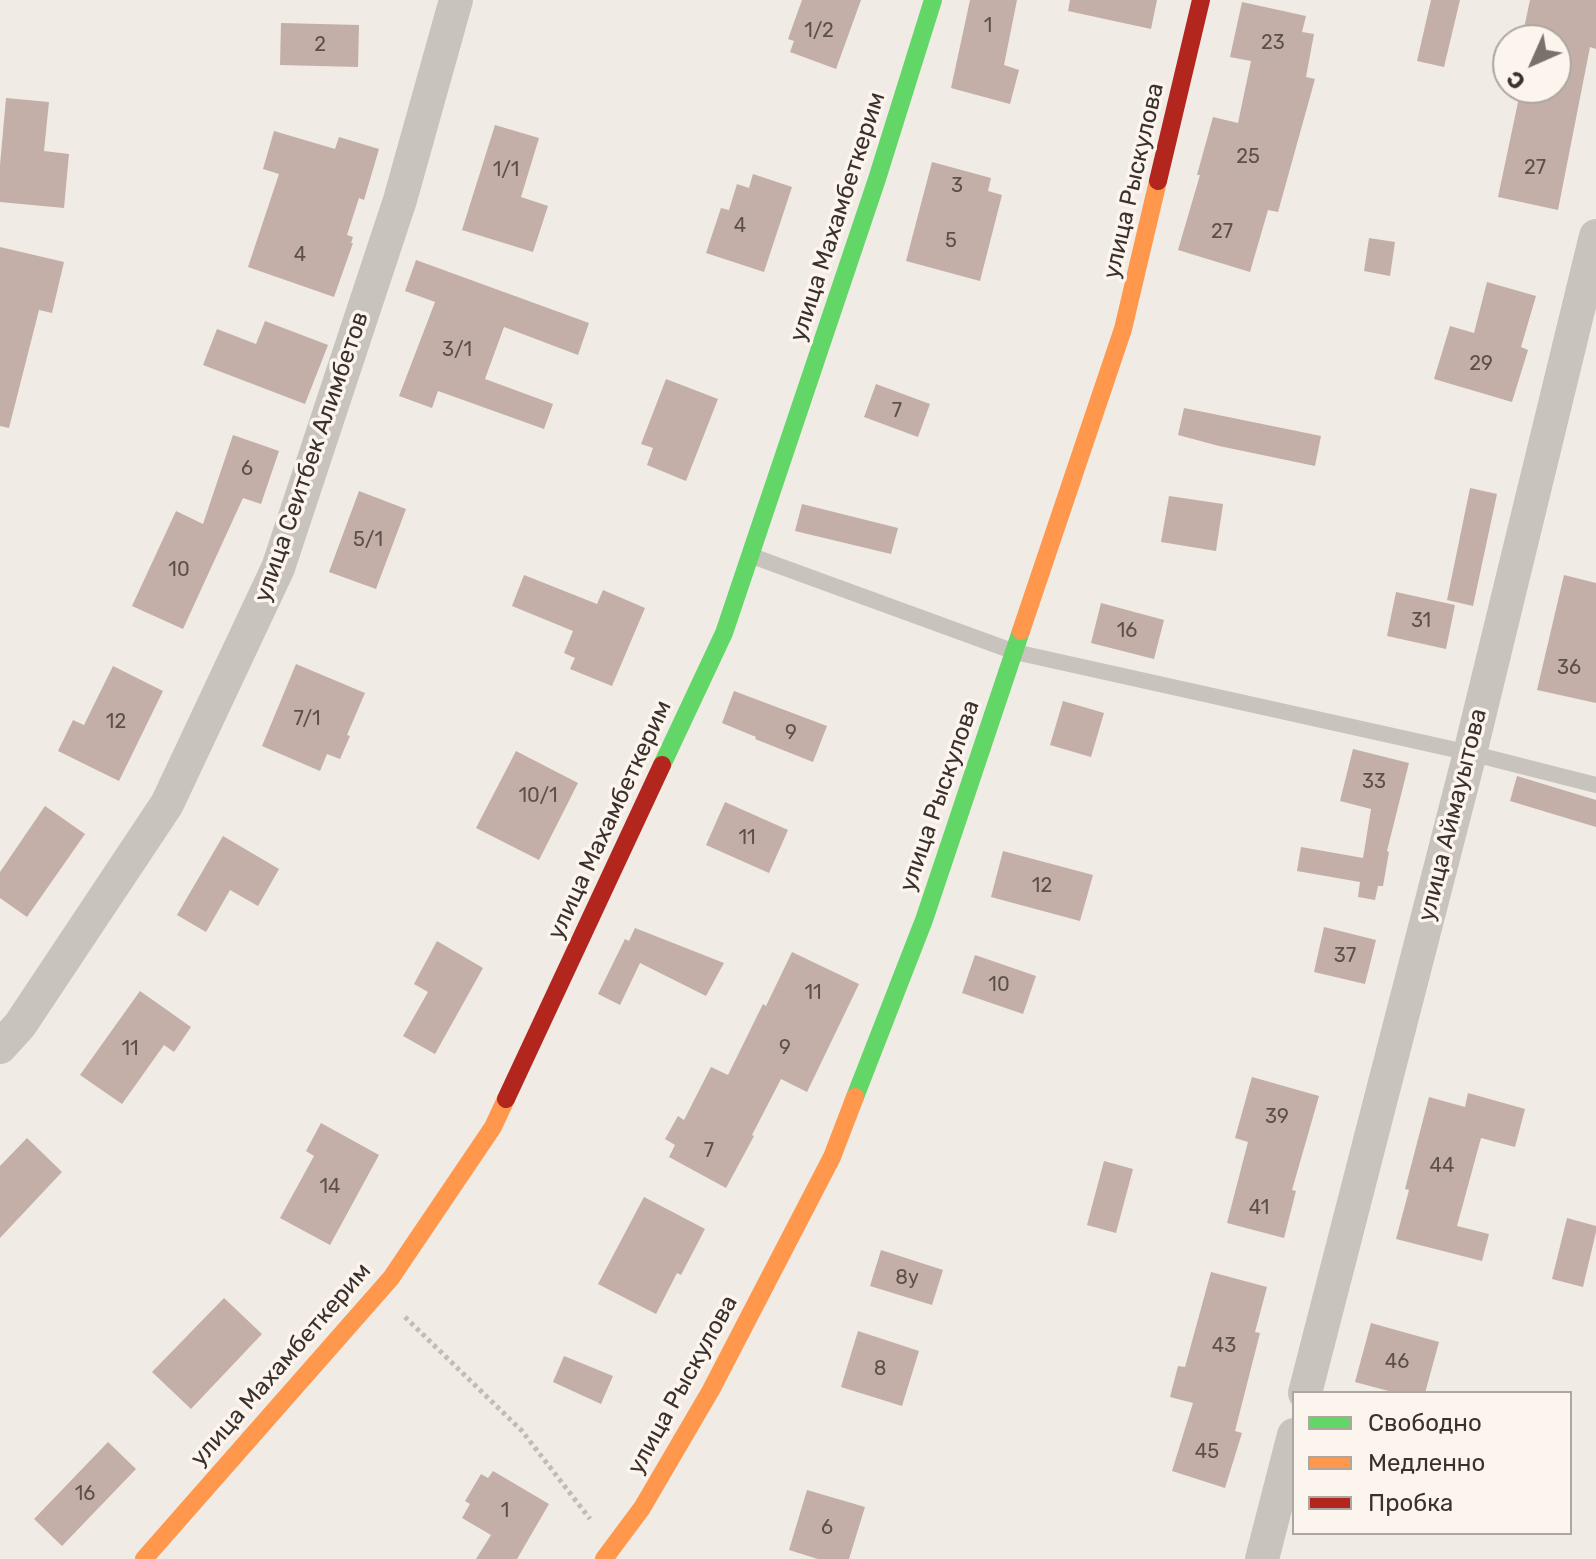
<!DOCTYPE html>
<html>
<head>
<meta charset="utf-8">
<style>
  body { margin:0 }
  #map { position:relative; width:1596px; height:1559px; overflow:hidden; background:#f0ebe5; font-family:Rubik,sans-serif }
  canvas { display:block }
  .legend { position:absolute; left:1292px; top:1391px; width:280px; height:144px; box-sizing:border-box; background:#fbf5ee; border:2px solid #aea6a0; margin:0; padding:10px 14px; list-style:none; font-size:24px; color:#3b302b }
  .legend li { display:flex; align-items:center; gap:16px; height:40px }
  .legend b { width:40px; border:2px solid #aea6a0 }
  .north { position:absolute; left:1492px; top:24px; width:80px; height:80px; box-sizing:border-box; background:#fbf5ee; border:2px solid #aea6a0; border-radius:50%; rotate:225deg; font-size:22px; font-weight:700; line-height:32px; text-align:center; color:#3b302b }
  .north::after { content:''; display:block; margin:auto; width:28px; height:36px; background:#7a716c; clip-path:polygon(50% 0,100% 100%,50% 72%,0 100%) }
</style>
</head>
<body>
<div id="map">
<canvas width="1596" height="1559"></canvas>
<ul class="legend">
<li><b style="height:10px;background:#63d668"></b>Свободно</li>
<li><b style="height:10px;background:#ff974d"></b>Медленно</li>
<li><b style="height:10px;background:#b3261e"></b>Пробка</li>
</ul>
<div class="north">С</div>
</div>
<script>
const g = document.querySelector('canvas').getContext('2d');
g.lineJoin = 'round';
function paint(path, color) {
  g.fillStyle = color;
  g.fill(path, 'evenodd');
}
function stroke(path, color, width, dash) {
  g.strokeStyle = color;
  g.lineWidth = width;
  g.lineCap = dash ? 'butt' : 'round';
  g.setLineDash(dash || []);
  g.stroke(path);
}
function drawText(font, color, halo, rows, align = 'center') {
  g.font = font + ' Rubik,sans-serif';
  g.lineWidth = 7;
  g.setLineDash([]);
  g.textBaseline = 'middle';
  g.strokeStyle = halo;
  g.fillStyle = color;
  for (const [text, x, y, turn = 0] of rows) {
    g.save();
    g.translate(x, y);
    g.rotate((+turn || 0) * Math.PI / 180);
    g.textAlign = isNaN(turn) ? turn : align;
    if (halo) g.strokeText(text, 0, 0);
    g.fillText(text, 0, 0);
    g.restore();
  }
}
paint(new Path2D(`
  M 802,0 L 861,0 L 836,69 L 790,52 L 794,41 L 788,39 Z
  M 970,0 L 1017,0 L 1004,65 L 1019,70 L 1010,104 L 951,88 Z
  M 1070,0 L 1157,0 L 1151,29 L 1068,11 Z
  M 1431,0 L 1460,0 L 1444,67 L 1417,61 Z
  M 1530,0 L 1596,0 L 1596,49 L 1590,47 L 1558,210 L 1498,197 L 1521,88 L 1556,88 L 1556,40 L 1523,33 Z
  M 1242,2 L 1306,16 L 1302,32 L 1314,34 L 1306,77 L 1315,79 L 1278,212 L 1268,210 L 1250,272 L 1178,250 L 1200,175 L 1197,175 L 1213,117 L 1238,123 L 1251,61 L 1230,57 Z
  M 281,23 L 359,25 L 358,67 L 280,65 Z
  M 6,98 L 49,102 L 44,151 L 69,154 L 64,208 L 0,202 L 0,165 Z
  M 495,125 L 539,138 L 521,197 L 548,206 L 533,252 L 462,230 Z
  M 274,131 L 335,149 L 339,137 L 379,149 L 364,200 L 359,198 L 347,235 L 353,237 L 351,243 L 353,243 L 334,297 L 248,267 L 279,174 L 263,169 Z
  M 932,162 L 991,178 L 988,191 L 1002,195 L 980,281 L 906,261 Z
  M 753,174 L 792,187 L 764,272 L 706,253 L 721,208 L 729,210 L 737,184 L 749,188 Z
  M 1369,238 L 1395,242 L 1390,276 L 1364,271 Z
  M 0,247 L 64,262 L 52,313 L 39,310 L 9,428 L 0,426 Z
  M 416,260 L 589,323 L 578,355 L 504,327 L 485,379 L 553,404 L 544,429 L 438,391 L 432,408 L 399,396 L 435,302 L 405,291 Z
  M 1487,282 L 1536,296 L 1521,347 L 1528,350 L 1512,402 L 1434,379 L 1450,326 L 1474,333 Z
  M 265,321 L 328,345 L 305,404 L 203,365 L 217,329 L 256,344 Z
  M 666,379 L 718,399 L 686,481 L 647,465 L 653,448 L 641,444 Z
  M 876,384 L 930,404 L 918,437 L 864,417 Z
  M 1184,408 L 1321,436 L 1315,466 L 1219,446 L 1178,435 Z
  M 233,435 L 279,451 L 261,504 L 243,498 L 183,629 L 132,606 L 176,511 L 203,524 Z
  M 1470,488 L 1497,494 L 1473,606 L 1447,600 Z
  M 359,491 L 406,509 L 376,589 L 329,572 Z
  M 1169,496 L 1223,504 L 1216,551 L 1161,542 Z
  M 802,504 L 898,528 L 891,554 L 795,531 Z
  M 524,575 L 597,604 L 603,590 L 645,608 L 612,686 L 570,669 L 575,658 L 564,653 L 573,631 L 512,606 Z
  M 1564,575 L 1596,583 L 1596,703 L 1537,690 Z
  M 1396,592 L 1455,605 L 1446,649 L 1387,636 Z
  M 1101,603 L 1164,620 L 1154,659 L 1091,643 Z
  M 296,664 L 365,693 L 347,735 L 350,736 L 340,759 L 327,754 L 320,771 L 262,746 Z
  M 113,666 L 163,691 L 119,781 L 58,751 L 73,720 L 84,725 Z
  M 734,691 L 827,726 L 813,762 L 755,739 L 756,737 L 722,723 Z
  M 1063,701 L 1104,713 L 1091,757 L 1050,745 Z
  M 1353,749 L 1409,763 L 1387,851 L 1389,852 L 1383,886 L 1378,886 L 1375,900 L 1358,897 L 1360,882 L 1297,871 L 1301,847 L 1363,858 L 1371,809 L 1340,801 Z
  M 516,751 L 578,783 L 539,860 L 476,828 Z
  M 1517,776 L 1596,800 L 1596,827 L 1510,801 Z
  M 725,802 L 788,830 L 769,873 L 706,845 Z
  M 45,806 L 85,834 L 27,917 L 0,898 L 0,872 Z
  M 223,836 L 279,869 L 258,906 L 230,890 L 206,932 L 177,915 Z
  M 1003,851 L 1093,875 L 1080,921 L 991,897 Z
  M 1324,927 L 1376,940 L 1365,984 L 1314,972 Z
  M 635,928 L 724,963 L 706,996 L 640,963 L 620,1005 L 598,994 L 625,939 L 629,941 Z
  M 437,941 L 483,968 L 435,1054 L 403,1036 L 428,992 L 414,984 Z
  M 792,952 L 859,984 L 807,1092 L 781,1079 L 752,1135 L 754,1136 L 726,1188 L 669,1157 L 675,1145 L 665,1139 L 678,1116 L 684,1120 L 711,1067 L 728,1075 L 763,1004 L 766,1006 Z
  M 975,955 L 1036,976 L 1023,1014 L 962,993 Z
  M 140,991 L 191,1027 L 174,1052 L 164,1045 L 122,1104 L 80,1075 Z
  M 1252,1077 L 1319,1096 L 1292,1190 L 1296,1191 L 1284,1238 L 1227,1223 L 1248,1142 L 1235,1138 Z
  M 1468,1093 L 1525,1109 L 1515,1147 L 1481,1138 L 1457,1226 L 1489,1234 L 1482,1261 L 1396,1239 L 1409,1190 L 1405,1189 L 1429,1097 L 1465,1107 Z
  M 321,1123 L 379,1155 L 330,1245 L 280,1218 L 314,1156 L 306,1151 Z
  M 27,1138 L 62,1172 L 0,1238 L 0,1166 Z
  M 1104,1161 L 1133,1169 L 1116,1233 L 1087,1225 Z
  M 644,1197 L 705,1229 L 681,1275 L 677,1273 L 656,1314 L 598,1284 Z
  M 1567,1218 L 1596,1226 L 1596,1232 L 1583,1287 L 1552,1279 Z
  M 881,1250 L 943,1270 L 932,1305 L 870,1286 Z
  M 1211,1272 L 1267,1287 L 1255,1332 L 1260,1333 L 1235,1431 L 1242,1433 L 1225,1488 L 1172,1471 L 1193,1403 L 1170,1397 L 1178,1366 L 1185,1367 Z
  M 224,1298 L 262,1334 L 191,1409 L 152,1372 Z
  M 1371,1323 L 1439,1342 L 1425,1393 L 1396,1393 L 1355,1382 Z
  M 858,1331 L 919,1351 L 902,1406 L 841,1387 Z
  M 564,1356 L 613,1376 L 601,1404 L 553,1382 Z
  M 108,1442 L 136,1469 L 62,1546 L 34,1519 Z
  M 493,1471 L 549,1504 L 517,1559 L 476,1559 L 491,1535 L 462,1518 L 470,1504 L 465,1501 L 481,1474 L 488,1478 Z
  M 807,1490 L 865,1507 L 849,1559 L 818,1559 L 789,1550 Z`), '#c3afa7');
stroke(new Path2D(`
  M 405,1317 L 522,1431 L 590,1519`), '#c2bbb6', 5, [4, 4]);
stroke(new Path2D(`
  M 752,556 L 1015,652 L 1470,753 L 1596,785`), '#c9c3be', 16);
stroke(new Path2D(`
  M 0,1047 L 20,1025 L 167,804 L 278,568 L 400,200 L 456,0
  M 1305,1393 L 1470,753 L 1596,236
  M 1262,1559 L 1294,1435`), '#c9c3be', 34);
stroke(new Path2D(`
  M 662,765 L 724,633 L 877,179 L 933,0
  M 855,1097 L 924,920 L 1021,631`), '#63d668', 18);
stroke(new Path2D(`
  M 1021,631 L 1123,329 L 1158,181
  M 144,1559 L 391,1278 L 493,1127 L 506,1099
  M 604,1559 L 642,1508 L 711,1390 L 832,1157 L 855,1097`), '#ff974d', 18);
stroke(new Path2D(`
  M 1158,181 L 1201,0
  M 506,1099 L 662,765`), '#b3261e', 18);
drawText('20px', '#5d504a', null, [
  ["1",988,26],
  ["1/2",819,31],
  ["23",1273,43],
  ["2",320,45],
  ["25",1248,157],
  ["27",1535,168],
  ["1/1",506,170],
  ["3",957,186],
  ["4",740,226],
  ["27",1222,232],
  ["5",951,241],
  ["4",300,255],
  ["3/1",457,350],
  ["29",1481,364],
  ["7",897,411],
  ["6",247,469],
  ["5/1",368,540],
  ["10",179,570],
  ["31",1421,621],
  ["16",1127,631],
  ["36",1569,668],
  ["7/1",307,719],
  ["12",116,722],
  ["9",791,733],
  ["33",1374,782],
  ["10/1",538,796],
  ["11",747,838],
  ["12",1042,886],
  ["37",1345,956],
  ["10",999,985],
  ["11",813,993],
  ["9",785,1048],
  ["11",130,1049],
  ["39",1277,1117],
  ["7",709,1151],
  ["44",1442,1166],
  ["14",330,1187],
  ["41",1259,1208],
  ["8у",907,1278],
  ["43",1224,1346],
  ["46",1397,1362],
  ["8",880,1369],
  ["45",1207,1452],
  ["16",85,1494],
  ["1",505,1511],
  ["6",827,1528]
]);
drawText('24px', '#3b302b', '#fbf5ee', [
  ["улица Рыскулова",1134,181,-77],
  ["улица Махамбеткерим",838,217,-72],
  ["улица Сеитбек Алимбетов",312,457,-71],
  ["улица Рыскулова",940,796,-71],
  ["улица Аймауытова",1453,815,-76],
  ["улица Махамбеткерим",610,820,-65],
  ["улица Махамбеткерим",281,1365,-49],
  ["улица Рыскулова",683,1385,-61]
]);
</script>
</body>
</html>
